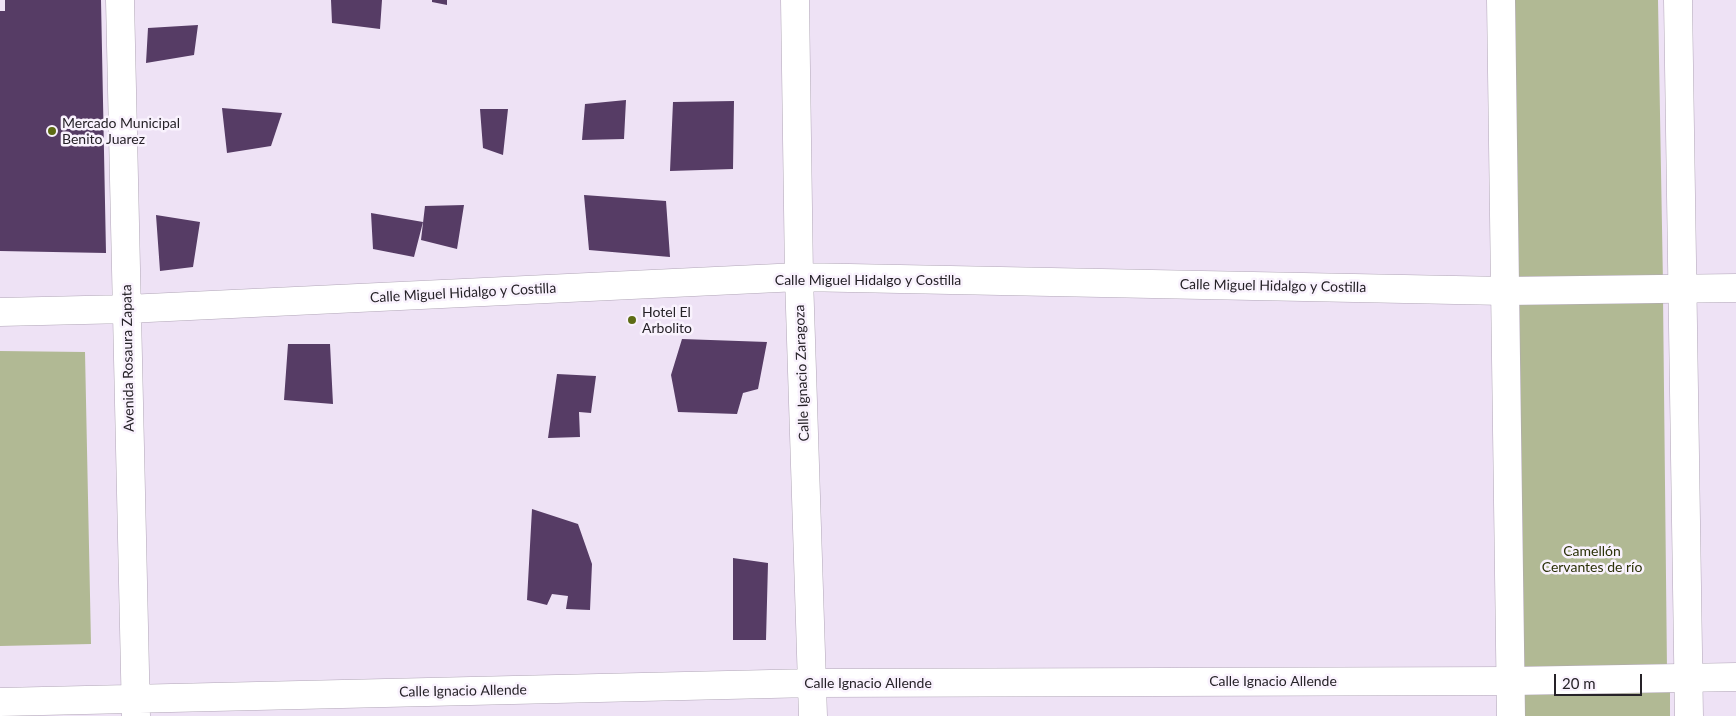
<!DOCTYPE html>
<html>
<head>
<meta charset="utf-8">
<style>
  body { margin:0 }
  #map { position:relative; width:1736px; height:716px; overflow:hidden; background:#eee2f5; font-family:Lato,sans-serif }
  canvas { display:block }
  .scale { position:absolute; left:1554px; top:674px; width:88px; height:22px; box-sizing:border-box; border:2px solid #262228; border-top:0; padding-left:6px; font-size:15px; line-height:18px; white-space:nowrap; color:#262228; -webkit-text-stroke:4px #f9f2fd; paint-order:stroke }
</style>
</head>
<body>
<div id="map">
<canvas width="1736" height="716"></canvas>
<div class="scale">20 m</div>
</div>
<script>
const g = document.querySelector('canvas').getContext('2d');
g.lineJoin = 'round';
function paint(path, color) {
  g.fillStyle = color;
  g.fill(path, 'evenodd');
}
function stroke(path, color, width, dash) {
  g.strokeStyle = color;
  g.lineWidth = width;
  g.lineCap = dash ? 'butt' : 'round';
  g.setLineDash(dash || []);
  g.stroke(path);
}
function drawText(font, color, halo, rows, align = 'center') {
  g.font = font + ' Lato,sans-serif';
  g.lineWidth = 5;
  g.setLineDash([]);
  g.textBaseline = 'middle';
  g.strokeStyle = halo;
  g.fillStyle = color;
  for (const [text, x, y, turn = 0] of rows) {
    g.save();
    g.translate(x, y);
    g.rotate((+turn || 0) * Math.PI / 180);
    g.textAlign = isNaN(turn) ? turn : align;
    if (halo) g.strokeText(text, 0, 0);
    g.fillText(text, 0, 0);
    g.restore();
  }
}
paint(new Path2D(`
  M 1510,0 L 1658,0 L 1663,284 L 1515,286 Z
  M 1663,296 L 1667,671 L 1520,672 L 1516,297 Z
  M 0,351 L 85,352 L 91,644 L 0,646 Z
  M 1670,683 L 1670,716 L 1521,716 L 1521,685 Z`), '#b1b994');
paint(new Path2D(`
  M 5,0 L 101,0 L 106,253 L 0,251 L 0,11 L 5,11 Z
  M 331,0 L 382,0 L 380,29 L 332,23 Z
  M 432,0 L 447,0 L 447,5 L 432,2 Z
  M 198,25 L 194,55 L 146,63 L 148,28 Z
  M 626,100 L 624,139 L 582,140 L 585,104 Z
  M 734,101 L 733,169 L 670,171 L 673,102 Z
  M 222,108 L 282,113 L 271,146 L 227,153 Z
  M 480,109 L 508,109 L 503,155 L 483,148 Z
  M 584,195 L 666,201 L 670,257 L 589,250 Z
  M 464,205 L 457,249 L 421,240 L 425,206 Z
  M 371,213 L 423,222 L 414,257 L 373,249 Z
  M 156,215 L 200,222 L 193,267 L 160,271 Z
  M 682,339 L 767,342 L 758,389 L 743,393 L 737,414 L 678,412 L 671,375 Z
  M 288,344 L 330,344 L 333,404 L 284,400 Z
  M 557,374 L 596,376 L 591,413 L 579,412 L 580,437 L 548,438 Z
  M 532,509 L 578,524 L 592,564 L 590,610 L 566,609 L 568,596 L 552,594 L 547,605 L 527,600 Z
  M 733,558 L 768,563 L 766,640 L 733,640 Z`), '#563c65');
const street = new Path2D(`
  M 120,0 L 136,716
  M 795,0 L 799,277 L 813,716
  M 0,312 L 127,309 L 799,277 L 1505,291 L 1736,288
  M 0,702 L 813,683 L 1511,681 L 1736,677`);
const secondary = new Path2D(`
  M 1501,0 L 1511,716
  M 1678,0 L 1689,716`);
stroke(street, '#b1a6b7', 29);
stroke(secondary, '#b1a6b7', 29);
stroke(street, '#fff', 28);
stroke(secondary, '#fff', 28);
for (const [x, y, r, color] of [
  [52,131,5,"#5d6b14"],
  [632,320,5,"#5d6b14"]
]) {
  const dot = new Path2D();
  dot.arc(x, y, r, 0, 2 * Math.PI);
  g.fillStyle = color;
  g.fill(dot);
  stroke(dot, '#f9f2fd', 2);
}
drawText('14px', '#262228', '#f9f2fd', [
  ["Mercado Municipal",62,123],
  ["Benito Juarez",62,139],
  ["Hotel El",642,312],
  ["Arbolito",642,328]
], 'left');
drawText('14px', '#262228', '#f9f2fd', [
  ["Calle Miguel Hidalgo y Costilla",868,280],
  ["Calle Miguel Hidalgo y Costilla",1273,286,1],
  ["Calle Miguel Hidalgo y Costilla",463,293,-3],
  ["Avenida Rosaura Zapata",128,358,-91],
  ["Calle Ignacio Zaragoza",802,373,-92],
  ["Calle Ignacio Allende",1273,681],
  ["Calle Ignacio Allende",868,683],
  ["Calle Ignacio Allende",463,691,-1]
]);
drawText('14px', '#2b3108', '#f9f2fd', [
  ["Camellón",1592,551],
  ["Cervantes de río",1592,567]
]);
</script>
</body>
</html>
